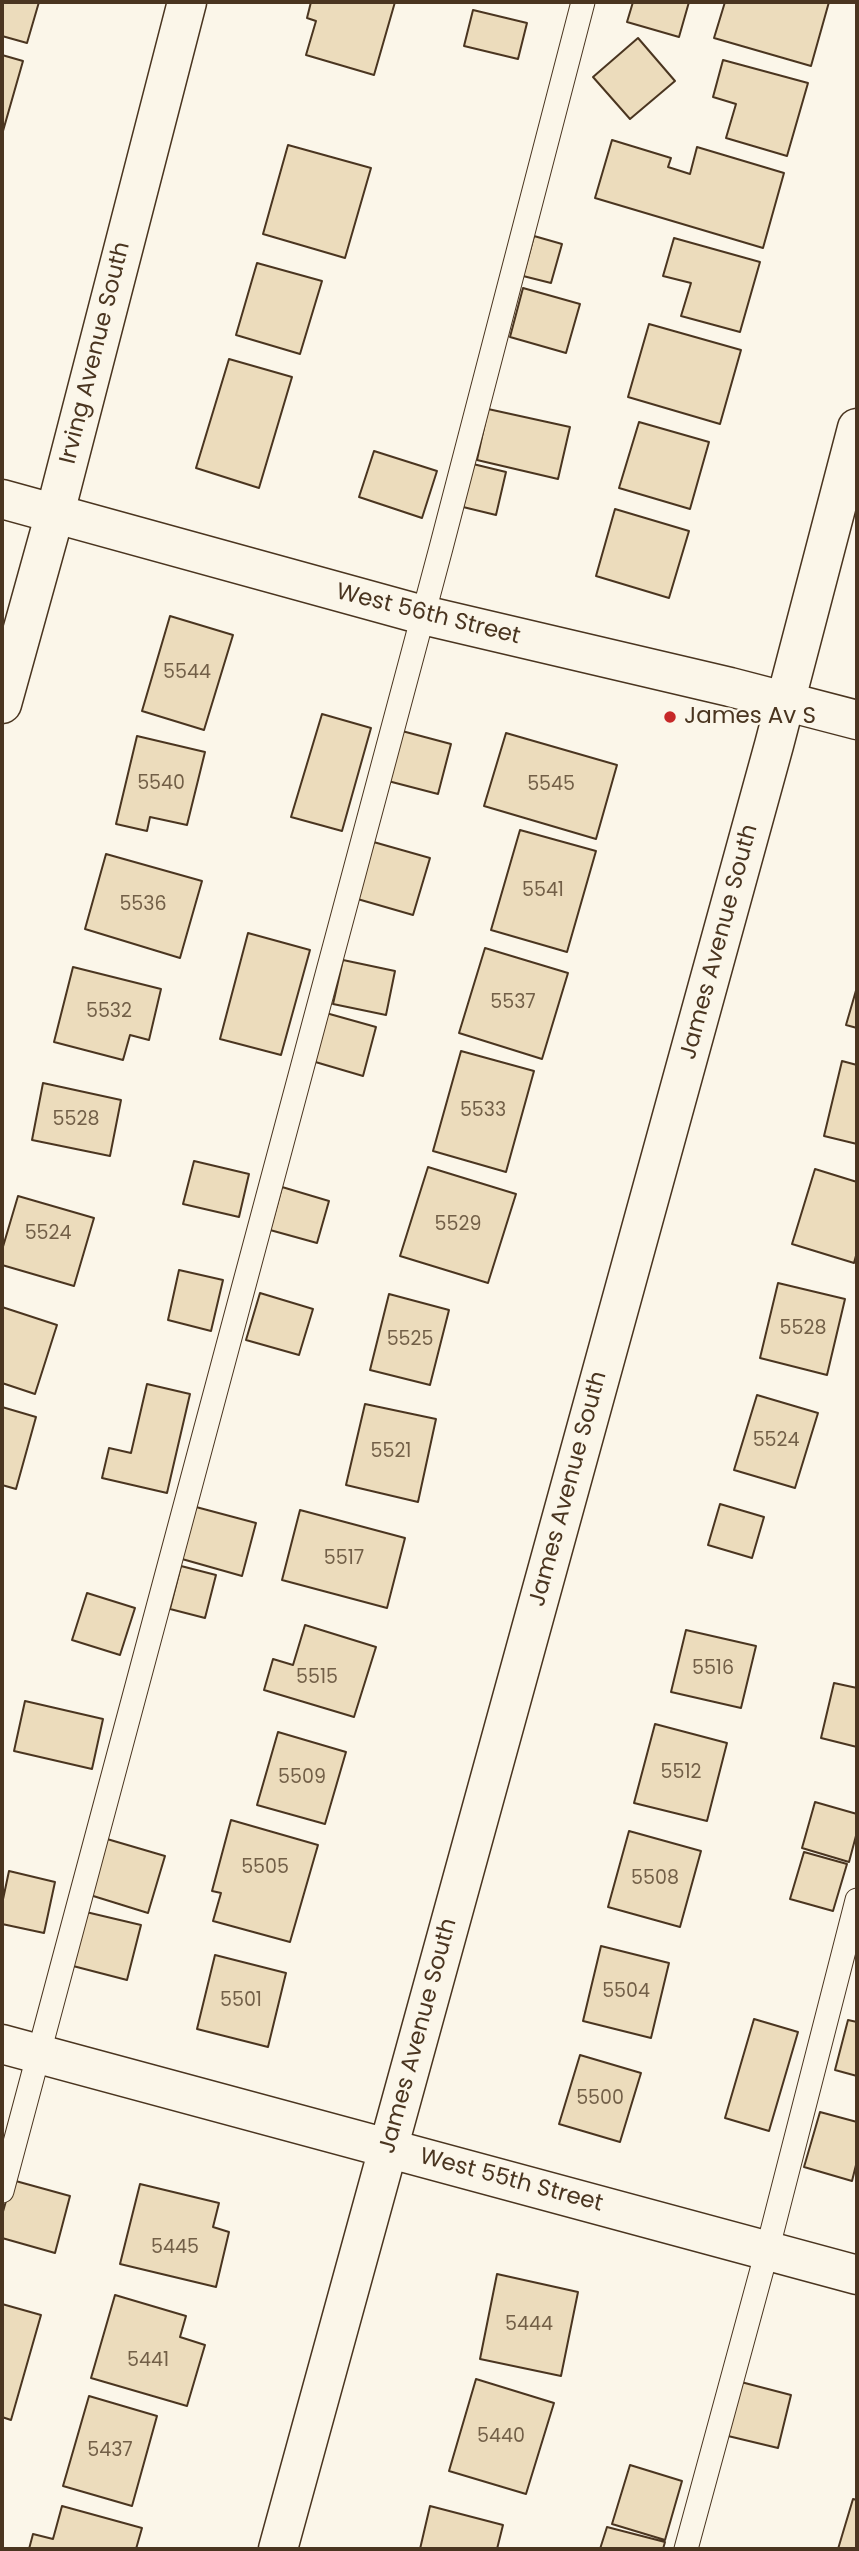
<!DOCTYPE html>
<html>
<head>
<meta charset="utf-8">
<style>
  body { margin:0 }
  #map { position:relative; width:859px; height:2551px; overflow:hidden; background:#fbf6e9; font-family:Poppins,sans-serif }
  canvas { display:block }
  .frame { position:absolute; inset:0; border:4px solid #4a3520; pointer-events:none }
</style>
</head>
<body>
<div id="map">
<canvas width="859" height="2551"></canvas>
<div class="frame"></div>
</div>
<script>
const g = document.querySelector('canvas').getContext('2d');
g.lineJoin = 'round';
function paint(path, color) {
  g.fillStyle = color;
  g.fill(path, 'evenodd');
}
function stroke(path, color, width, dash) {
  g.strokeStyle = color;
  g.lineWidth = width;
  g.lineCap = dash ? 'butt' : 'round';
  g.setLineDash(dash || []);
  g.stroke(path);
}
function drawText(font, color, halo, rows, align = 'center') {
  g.font = font + ' Poppins,sans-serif';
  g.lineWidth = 5;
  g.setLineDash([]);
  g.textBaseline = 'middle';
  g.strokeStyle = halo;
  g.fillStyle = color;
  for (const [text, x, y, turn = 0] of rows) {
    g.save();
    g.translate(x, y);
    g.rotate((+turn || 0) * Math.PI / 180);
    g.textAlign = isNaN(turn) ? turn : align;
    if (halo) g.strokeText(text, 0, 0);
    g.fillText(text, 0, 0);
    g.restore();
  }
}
const building = new Path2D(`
  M 2,2 L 39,2 L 27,43 L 2,36 Z
  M 311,2 L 395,2 L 374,75 L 306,55 L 316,21 L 307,18 Z
  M 633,2 L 689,2 L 679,37 L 627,22 Z
  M 725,2 L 829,2 L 811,66 L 714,38 Z
  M 473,10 L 527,23 L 518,59 L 464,46 Z
  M 638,38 L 675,81 L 630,119 L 593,77 Z
  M 2,55 L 23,61 L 3,131 L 2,131 Z
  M 723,60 L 808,83 L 787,156 L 726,138 L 736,104 L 713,97 Z
  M 612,140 L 671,158 L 668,167 L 690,174 L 697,147 L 784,173 L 763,248 L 595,198 Z
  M 288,145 L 371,168 L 345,258 L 263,234 Z
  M 534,236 L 562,244 L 551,283 L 523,276 Z
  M 674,238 L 760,262 L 740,332 L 681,316 L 691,283 L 663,276 Z
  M 257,263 L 322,281 L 300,354 L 236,335 Z
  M 523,288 L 580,304 L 566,353 L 510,337 Z
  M 649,324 L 741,350 L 720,424 L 628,397 Z
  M 229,359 L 292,377 L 259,488 L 196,468 Z
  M 488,409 L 570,427 L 558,479 L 477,460 Z
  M 639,422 L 709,442 L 690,509 L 619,488 Z
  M 374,451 L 437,471 L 422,518 L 359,497 Z
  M 473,464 L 506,472 L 496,515 L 463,507 Z
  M 615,509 L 689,531 L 669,598 L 596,576 Z
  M 170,616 L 233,635 L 204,730 L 142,711 Z
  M 322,714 L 371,728 L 342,831 L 291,817 Z
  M 402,731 L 451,744 L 438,794 L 388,781 Z
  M 506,733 L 617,765 L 596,839 L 484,806 Z
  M 137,736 L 205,752 L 187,825 L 150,817 L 147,831 L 116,824 Z
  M 520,830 L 596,851 L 567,952 L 491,930 Z
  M 370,841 L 430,858 L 413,915 L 354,898 Z
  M 106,854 L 202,881 L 180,958 L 85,929 Z
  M 248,933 L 310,950 L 281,1055 L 220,1039 Z
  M 485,948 L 568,973 L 542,1059 L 459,1033 Z
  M 343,960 L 395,971 L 386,1015 L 333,1004 Z
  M 73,967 L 161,989 L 149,1040 L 130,1035 L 123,1060 L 54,1042 Z
  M 857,987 L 857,1028 L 846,1025 Z
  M 326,1013 L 376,1027 L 363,1076 L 312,1061 Z
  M 461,1051 L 534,1071 L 506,1172 L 433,1151 Z
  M 842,1061 L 857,1065 L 857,1144 L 824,1136 Z
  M 43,1083 L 121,1100 L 110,1156 L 32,1140 Z
  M 194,1161 L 249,1174 L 239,1217 L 183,1204 Z
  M 428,1167 L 516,1194 L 488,1283 L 400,1256 Z
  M 815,1169 L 857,1182 L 857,1252 L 854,1263 L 792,1244 Z
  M 282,1187 L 329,1201 L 317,1243 L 270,1230 Z
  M 18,1196 L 94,1218 L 74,1286 L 2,1265 L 2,1250 Z
  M 179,1270 L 223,1280 L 211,1331 L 168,1320 Z
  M 778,1283 L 845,1299 L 827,1375 L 760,1358 Z
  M 260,1293 L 313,1309 L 299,1355 L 246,1340 Z
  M 389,1294 L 449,1310 L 430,1385 L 370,1370 Z
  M 2,1307 L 57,1325 L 35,1394 L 2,1383 Z
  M 147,1384 L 190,1394 L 167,1493 L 102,1478 L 109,1448 L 131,1453 Z
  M 757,1395 L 818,1413 L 795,1488 L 734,1470 Z
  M 365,1404 L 436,1419 L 418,1502 L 346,1485 Z
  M 2,1407 L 36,1417 L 16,1489 L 2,1485 Z
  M 720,1504 L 764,1517 L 752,1558 L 708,1545 Z
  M 196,1507 L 256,1523 L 242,1576 L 182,1559 Z
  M 300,1510 L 405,1538 L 387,1608 L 282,1580 Z
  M 181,1566 L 216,1575 L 205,1618 L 170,1609 Z
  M 87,1593 L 135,1608 L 120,1655 L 72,1640 Z
  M 305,1625 L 376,1647 L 354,1717 L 264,1690 L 273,1659 L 293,1665 Z
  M 686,1630 L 756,1646 L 741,1708 L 671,1692 Z
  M 834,1683 L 857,1688 L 857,1747 L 821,1738 Z
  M 25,1701 L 103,1719 L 92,1769 L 14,1751 Z
  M 655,1724 L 727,1743 L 707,1821 L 634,1803 Z
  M 278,1732 L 346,1752 L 325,1824 L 257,1805 Z
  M 815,1802 L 857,1814 L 857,1832 L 849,1862 L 802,1848 Z
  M 231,1820 L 318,1845 L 290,1942 L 213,1921 L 221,1893 L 212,1891 Z
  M 629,1831 L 701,1851 L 680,1927 L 608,1907 Z
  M 107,1839 L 165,1856 L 148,1913 L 90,1895 Z
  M 804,1852 L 847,1864 L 833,1911 L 790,1899 Z
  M 9,1871 L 55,1882 L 44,1933 L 2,1924 L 2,1904 Z
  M 86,1912 L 141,1925 L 127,1980 L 73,1966 Z
  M 601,1946 L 669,1963 L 651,2038 L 583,2021 Z
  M 215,1955 L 286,1973 L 268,2047 L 197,2029 Z
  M 754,2019 L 798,2032 L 769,2131 L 725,2118 Z
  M 848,2020 L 857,2022 L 857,2076 L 835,2070 Z
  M 580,2055 L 641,2073 L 620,2142 L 559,2124 Z
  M 820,2112 L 857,2122 L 857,2161 L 852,2181 L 804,2167 Z
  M 12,2180 L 70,2196 L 55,2253 L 2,2238 L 2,2215 Z
  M 140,2184 L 219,2203 L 213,2227 L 229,2232 L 216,2287 L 120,2264 Z
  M 497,2274 L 578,2292 L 561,2376 L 480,2359 Z
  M 115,2295 L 186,2316 L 180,2337 L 205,2345 L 187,2406 L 91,2378 Z
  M 2,2304 L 41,2315 L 11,2420 L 2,2417 Z
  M 476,2379 L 554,2403 L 526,2494 L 449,2471 Z
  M 741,2382 L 791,2395 L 778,2448 L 728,2436 Z
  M 89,2396 L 157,2416 L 132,2506 L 63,2486 Z
  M 630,2465 L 682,2481 L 665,2540 L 612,2524 Z
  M 853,2499 L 857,2500 L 857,2549 L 838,2549 Z
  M 62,2506 L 142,2528 L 136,2549 L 29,2549 L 33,2534 L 53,2539 Z
  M 430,2506 L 503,2525 L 497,2549 L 420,2549 Z
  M 607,2527 L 665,2542 L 663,2549 L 600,2549 Z`);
paint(building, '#ecdcbc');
stroke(building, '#4a3520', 2);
const lane = new Path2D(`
  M 2,2191 L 441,548 L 583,2
  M 686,2549 L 767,2251 L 857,1900`);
const street = new Path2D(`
  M 2,704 L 55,513 L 187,2
  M 2,2044 L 857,2275
  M 278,2549 L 774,745 L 857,428`);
const secondary = new Path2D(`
  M 2,499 L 423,615 L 730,687 L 857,720`);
stroke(lane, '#4a3520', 25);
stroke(street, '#4a3520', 41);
stroke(secondary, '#4a3520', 41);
stroke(lane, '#fbf6e9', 23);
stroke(street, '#fbf6e9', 38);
stroke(secondary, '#fbf6e9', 38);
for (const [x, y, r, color] of [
  [670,717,7,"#c62828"]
]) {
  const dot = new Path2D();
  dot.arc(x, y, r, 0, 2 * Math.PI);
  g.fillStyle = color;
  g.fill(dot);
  stroke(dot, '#fbf6e9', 2.5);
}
drawText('19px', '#725f47', null, [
  ["5544",187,673],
  ["5540",161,784],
  ["5545",551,785],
  ["5541",543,891],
  ["5536",143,905],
  ["5537",513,1003],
  ["5532",109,1012],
  ["5533",483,1111],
  ["5528",76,1120],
  ["5529",458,1225],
  ["5524",48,1234],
  ["5528",803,1329],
  ["5525",410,1340],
  ["5524",776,1441],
  ["5521",391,1452],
  ["5517",344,1559],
  ["5516",713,1669],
  ["5515",317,1678],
  ["5512",681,1773],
  ["5509",302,1778],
  ["5505",265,1868],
  ["5508",655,1879],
  ["5504",626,1992],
  ["5501",241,2001],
  ["5500",600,2099],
  ["5445",175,2248],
  ["5444",529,2325],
  ["5441",148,2361],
  ["5440",501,2437],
  ["5437",110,2451]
]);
drawText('23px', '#4a3520', '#fbf6e9', [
  ["Irving Avenue South",96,353,-76],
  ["West 56th Street",428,615,14],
  ["James Avenue South",720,942,-75],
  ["James Avenue South",569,1489,-75],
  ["James Avenue South",419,2036,-75],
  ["West 55th Street",511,2181,15]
]);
drawText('23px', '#4a3520', '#fbf6e9', [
  ["James Av S",684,717]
], 'left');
</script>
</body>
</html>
